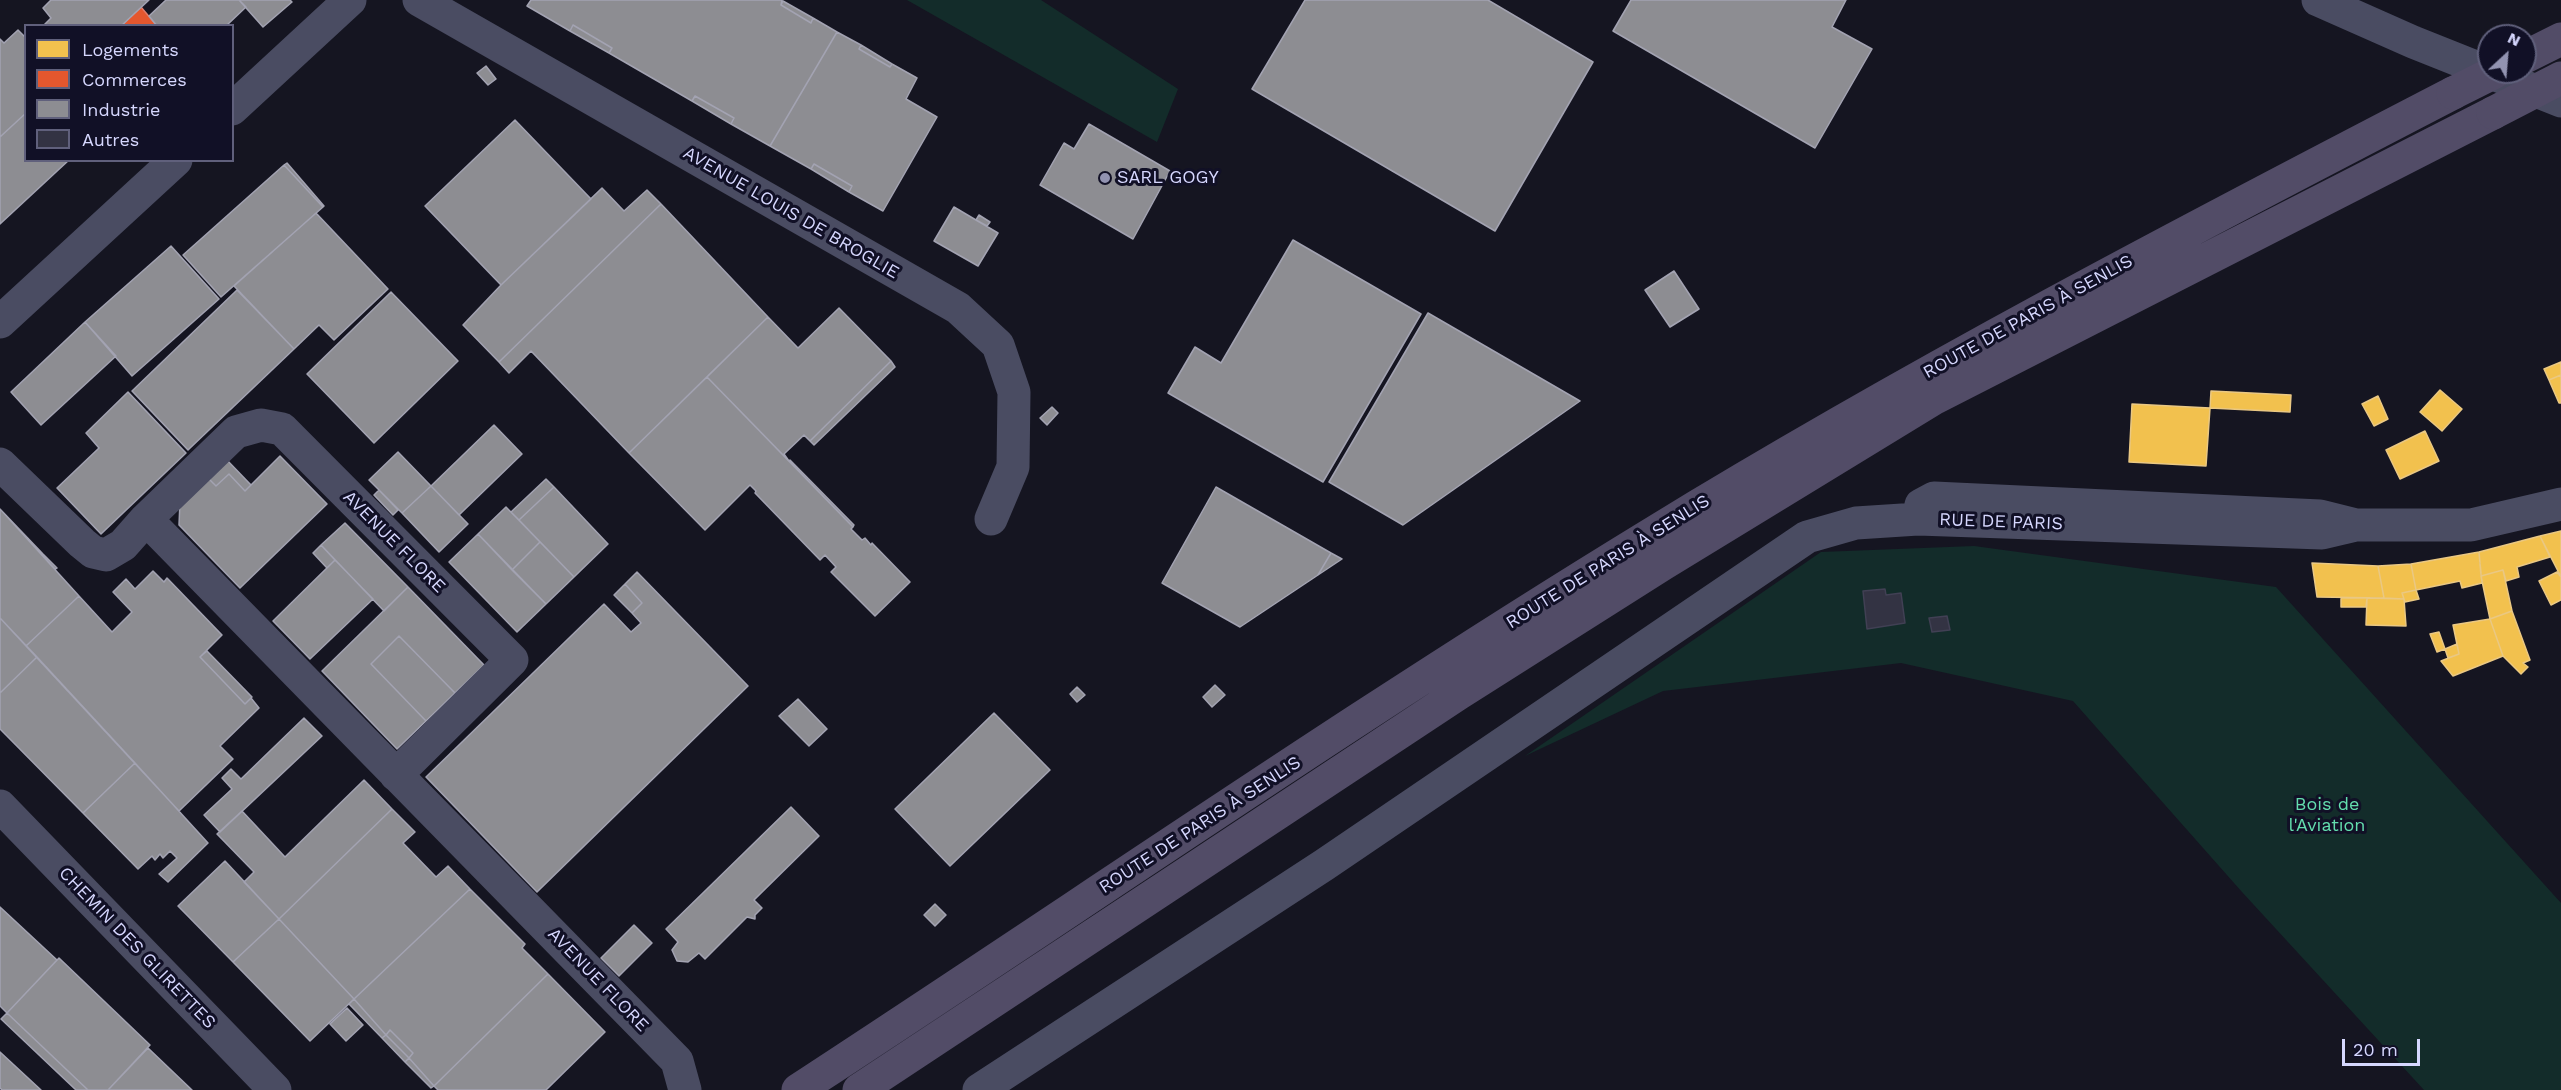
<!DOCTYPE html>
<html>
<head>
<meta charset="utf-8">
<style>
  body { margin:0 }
  #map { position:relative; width:2561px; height:1090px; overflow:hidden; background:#151521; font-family:"Work Sans",sans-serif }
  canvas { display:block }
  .legend { position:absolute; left:24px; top:24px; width:210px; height:138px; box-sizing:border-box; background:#111026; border:2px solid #60607c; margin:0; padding:8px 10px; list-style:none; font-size:18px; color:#d6d7fe }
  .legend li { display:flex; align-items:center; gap:12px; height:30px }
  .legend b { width:30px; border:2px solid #60607c }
  .north { position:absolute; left:2477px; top:24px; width:60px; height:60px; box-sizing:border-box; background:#111026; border:2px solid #60607c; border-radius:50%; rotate:26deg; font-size:16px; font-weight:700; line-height:24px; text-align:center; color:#d6d7fe }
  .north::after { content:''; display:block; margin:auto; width:21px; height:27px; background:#9293b1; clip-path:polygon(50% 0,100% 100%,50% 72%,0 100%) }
  .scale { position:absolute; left:2342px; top:1039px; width:78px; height:27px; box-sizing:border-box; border:3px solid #d6d7fe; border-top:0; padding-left:8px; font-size:18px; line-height:21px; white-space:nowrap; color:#d6d7fe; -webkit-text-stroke:4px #111026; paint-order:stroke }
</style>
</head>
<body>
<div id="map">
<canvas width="2561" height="1090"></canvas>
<ul class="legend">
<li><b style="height:16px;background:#f2c14e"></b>Logements</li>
<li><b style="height:16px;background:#e4572e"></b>Commerces</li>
<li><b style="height:16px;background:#8d8d92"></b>Industrie</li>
<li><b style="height:16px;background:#333343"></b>Autres</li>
</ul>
<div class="north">N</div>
<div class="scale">20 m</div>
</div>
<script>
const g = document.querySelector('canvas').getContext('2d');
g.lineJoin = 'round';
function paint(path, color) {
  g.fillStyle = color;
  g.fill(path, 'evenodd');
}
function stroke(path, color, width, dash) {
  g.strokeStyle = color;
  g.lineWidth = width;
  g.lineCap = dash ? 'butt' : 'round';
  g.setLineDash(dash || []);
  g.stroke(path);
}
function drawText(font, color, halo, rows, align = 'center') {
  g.font = font + ' "Work Sans",sans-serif';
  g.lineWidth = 6;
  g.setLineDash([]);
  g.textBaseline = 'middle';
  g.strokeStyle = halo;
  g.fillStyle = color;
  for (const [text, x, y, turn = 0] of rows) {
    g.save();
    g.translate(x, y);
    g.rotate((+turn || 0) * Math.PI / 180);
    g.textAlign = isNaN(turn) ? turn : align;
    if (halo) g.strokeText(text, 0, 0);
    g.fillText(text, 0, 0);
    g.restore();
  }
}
paint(new Path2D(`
  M 907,0 L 1041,0 L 1178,89 L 1157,142 Z
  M 1974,546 L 2276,587 L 2561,903 L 2561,1090 L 2424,1090 L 2242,892 L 2073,701 L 1901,663 L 1663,691 L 1525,756 L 1821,552 Z`), '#132c2a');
const homes = new Path2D(`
  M 2561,362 L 2561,375 L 2549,380 L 2544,369 Z
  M 2561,375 L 2561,403 L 2559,403 L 2549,380 Z
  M 2440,390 L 2462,409 L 2442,431 L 2420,412 Z
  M 2211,391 L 2291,395 L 2290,412 L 2210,408 Z
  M 2378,396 L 2388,419 L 2374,426 L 2362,404 Z
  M 2132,404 L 2210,408 L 2206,466 L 2129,462 Z
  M 2425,431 L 2439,461 L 2400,479 L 2386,450 Z
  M 2561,531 L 2561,577 L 2540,536 Z
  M 2540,536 L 2550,557 L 2517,567 L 2519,577 L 2506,581 L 2503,570 L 2481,576 L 2479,552 Z
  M 2479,552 L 2482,583 L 2462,588 L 2460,581 L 2416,590 L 2411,564 Z
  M 2312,563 L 2378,566 L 2384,598 L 2317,597 Z
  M 2411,564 L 2416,590 L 2402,593 L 2404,599 L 2384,598 L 2378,566 Z
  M 2503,570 L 2512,611 L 2490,619 L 2481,576 Z
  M 2557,572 L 2561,577 L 2561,600 L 2551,605 L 2539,581 Z
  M 2416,590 L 2419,599 L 2405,602 L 2402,593 Z
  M 2341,598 L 2367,598 L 2366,607 L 2341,607 Z
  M 2367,598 L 2404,599 L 2406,626 L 2366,625 Z
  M 2512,611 L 2530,660 L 2523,663 L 2528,667 L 2521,674 L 2503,656 L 2490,619 Z
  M 2490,619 L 2503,656 L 2453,676 L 2441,661 L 2459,654 L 2453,625 Z
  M 2439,632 L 2445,649 L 2437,652 L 2430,634 Z
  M 2457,644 L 2459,654 L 2448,658 L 2445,649 Z`);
paint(homes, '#f2c14e');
stroke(homes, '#eac883', 1.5);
const shops = new Path2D(`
  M 141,7 L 157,26 L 121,26 Z`);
paint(shops, '#e4572e');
stroke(shops, '#e07d6c', 1.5);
const industry = new Path2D(`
  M 51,0 L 149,0 L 121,26 L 43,26 L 51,18 L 43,8 Z
  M 166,0 L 239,0 L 246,7 L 226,26 L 157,26 L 149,16 Z
  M 239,0 L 290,0 L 292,2 L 263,27 Z
  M 531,0 L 782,0 L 781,5 L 811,23 L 813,18 L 837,32 L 770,146 L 731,124 L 734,118 L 695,96 L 692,101 L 609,53 L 612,48 L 573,25 L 570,31 L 527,6 Z
  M 1305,0 L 1488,0 L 1593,62 L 1495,231 L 1252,89 Z
  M 1631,0 L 1846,0 L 1832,27 L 1872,49 L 1815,148 L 1613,31 Z
  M 783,1 L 813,18 L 811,23 L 781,5 Z
  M 573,25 L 612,48 L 609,53 L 570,31 Z
  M 18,30 L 26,38 L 26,113 L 0,137 L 0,39 L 4,43 Z
  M 837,32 L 861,45 L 859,49 L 890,67 L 892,64 L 917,78 L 906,99 L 937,117 L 883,211 L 849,192 L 852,186 L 814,164 L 811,169 L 770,146 Z
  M 861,45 L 892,64 L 890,67 L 859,49 Z
  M 486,66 L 496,79 L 488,85 L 477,73 Z
  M 695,96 L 734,118 L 731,124 L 692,101 Z
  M 26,113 L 26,160 L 69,160 L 0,224 L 0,137 Z
  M 515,120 L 591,199 L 501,285 L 425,206 Z
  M 1089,124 L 1170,171 L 1133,239 L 1040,185 L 1064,143 L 1074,149 Z
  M 287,163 L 324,206 L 323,207 L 284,165 Z
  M 814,164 L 852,186 L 849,192 L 811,169 Z
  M 284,165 L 323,207 L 221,297 L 183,255 Z
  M 602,188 L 624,211 L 647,190 L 661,204 L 499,362 L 463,325 L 501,285 Z
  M 661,204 L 768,317 L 629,453 L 531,351 L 509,373 L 499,362 Z
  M 954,207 L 998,233 L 978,266 L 934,241 Z
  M 316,213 L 388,289 L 334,340 L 319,325 L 294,349 L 234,286 Z
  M 979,215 L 990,222 L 987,226 L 976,220 Z
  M 1293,240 L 1421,314 L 1323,482 L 1168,393 L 1195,347 L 1221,363 Z
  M 171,246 L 219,299 L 132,376 L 85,322 Z
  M 1674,271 L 1699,309 L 1670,327 L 1645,290 Z
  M 237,290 L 294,349 L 188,450 L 132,391 Z
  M 391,292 L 458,361 L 374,443 L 307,374 Z
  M 839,308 L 891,361 L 810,441 L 804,435 L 784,454 L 789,461 L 707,377 L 768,317 L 798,348 Z
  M 1428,313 L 1580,401 L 1403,525 L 1329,482 Z
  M 85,322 L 116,356 L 41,425 L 11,392 Z
  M 891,361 L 895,367 L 814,445 L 810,441 Z
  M 707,377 L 853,527 L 851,529 L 862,540 L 865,538 L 871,545 L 872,543 L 910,582 L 875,616 L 831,572 L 836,567 L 825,555 L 820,560 L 755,493 L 756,491 L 750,485 L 705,530 L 629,453 Z
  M 128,392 L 186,453 L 101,534 L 57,488 L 99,448 L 86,433 Z
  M 1052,407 L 1058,413 L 1047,425 L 1040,418 Z
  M 494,425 L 522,454 L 459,515 L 431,486 Z
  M 398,452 L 431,486 L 402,513 L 369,480 Z
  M 280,456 L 327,504 L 240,588 L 179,525 L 180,501 L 206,476 L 216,486 L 229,474 L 245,491 Z
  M 225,458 L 251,485 L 245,491 L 229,474 L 216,486 L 206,476 Z
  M 790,460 L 854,525 L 853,527 L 789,461 Z
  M 546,479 L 554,487 L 519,520 L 511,512 Z
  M 431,486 L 468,524 L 439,552 L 402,513 Z
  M 554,487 L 608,544 L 574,577 L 519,520 Z
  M 1216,487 L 1331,553 L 1318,575 L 1240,627 L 1162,583 Z
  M 379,490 L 398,510 L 393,515 L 374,495 Z
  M 506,507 L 540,542 L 512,570 L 478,534 Z
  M 0,509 L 43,554 L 57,568 L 55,569 Z
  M 0,509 L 79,596 L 26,646 L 0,618 Z
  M 345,523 L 408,587 L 384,611 L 321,545 Z
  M 478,534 L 546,604 L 517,632 L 449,562 Z
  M 540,542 L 574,577 L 546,604 L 512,570 Z
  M 321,545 L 335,560 L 327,568 L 313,553 Z
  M 1331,553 L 1342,559 L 1318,575 Z
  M 335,560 L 373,599 L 310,659 L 273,621 Z
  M 153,571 L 164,582 L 167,578 L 222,635 L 200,657 L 245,704 L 251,698 L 259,708 L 220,746 L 233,759 L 179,811 L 26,646 L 79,596 L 112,632 L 132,612 L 113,592 L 126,579 L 135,589 Z
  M 637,572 L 748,686 L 537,892 L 426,777 L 604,604 L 631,632 L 641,623 L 632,613 L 642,603 L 625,584 Z
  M 625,584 L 642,603 L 632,613 L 614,595 Z
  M 408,587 L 484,665 L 455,693 L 399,636 L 371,664 L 426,721 L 397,749 L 322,671 Z
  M 0,618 L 37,657 L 0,693 Z
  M 399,636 L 455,693 L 426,721 L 371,664 Z
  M 207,651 L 252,697 L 245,704 L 200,657 Z
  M 37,657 L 135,763 L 83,813 L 0,729 L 0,693 Z
  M 1215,685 L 1225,695 L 1212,707 L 1203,697 Z
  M 1077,687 L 1085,695 L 1077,702 L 1070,694 Z
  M 798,699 L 827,729 L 809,746 L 779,716 Z
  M 994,713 L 1050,770 L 950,866 L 895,809 Z
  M 304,718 L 322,736 L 220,832 L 204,815 L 232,789 L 222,778 L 231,769 L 241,779 Z
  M 135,763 L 208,843 L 168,882 L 159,874 L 177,858 L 170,851 L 163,858 L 160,854 L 155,860 L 152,856 L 138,869 L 83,813 Z
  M 364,780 L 392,809 L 279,919 L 244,882 L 254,872 L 217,834 L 242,811 L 285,857 Z
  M 791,807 L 819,836 L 754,900 L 762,908 L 755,915 L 755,919 L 747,917 L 705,959 L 699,953 L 688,962 L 677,961 L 672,950 L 678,942 L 666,929 Z
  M 392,809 L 415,832 L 403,843 L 436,877 L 448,866 L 470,889 L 354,999 L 279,919 Z
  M 225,861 L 279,919 L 233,962 L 178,906 Z
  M 470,889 L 525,944 L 522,948 L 548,974 L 434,1086 L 409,1058 L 413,1053 L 390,1030 L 386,1035 L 354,999 Z
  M 935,904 L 946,915 L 935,926 L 924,915 Z
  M 0,907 L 57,960 L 7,1013 L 0,1006 Z
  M 279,919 L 354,999 L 310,1041 L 233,962 Z
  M 634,925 L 652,943 L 619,976 L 601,958 Z
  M 59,958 L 150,1045 L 108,1090 L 88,1090 L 7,1013 Z
  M 548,974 L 605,1032 L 546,1090 L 438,1090 L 434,1086 Z
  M 354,999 L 386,1035 L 382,1038 L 349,1004 Z
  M 347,1008 L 363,1025 L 346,1041 L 330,1024 Z
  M 7,1013 L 88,1090 L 76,1090 L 1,1019 Z
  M 390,1030 L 413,1053 L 409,1058 L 386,1035 Z
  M 386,1035 L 409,1058 L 405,1062 L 382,1038 Z
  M 148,1048 L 192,1090 L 108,1090 Z
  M 0,1052 L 41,1090 L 2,1090 L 0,1088 Z
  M 409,1058 L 434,1086 L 431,1088 L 405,1062 Z`);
paint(industry, '#8d8d92');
stroke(industry, '#a3a3b2', 1.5);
const building = new Path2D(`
  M 1885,589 L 1886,595 L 1901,593 L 1905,623 L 1867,629 L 1863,591 Z
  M 1947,616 L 1950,630 L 1932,632 L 1929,618 Z`);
paint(building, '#333343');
stroke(building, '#414054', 1.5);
stroke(new Path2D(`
  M 419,0 L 958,308 L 998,345 L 1014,392 L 1013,467 L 991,519
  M 2318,0 L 2413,42 L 2561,101
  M 232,109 L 350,0
  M 0,322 L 176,160
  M 0,464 L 82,543 L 93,552 L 106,555 L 123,545 L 146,519 L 236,432 L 261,425 L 282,429 L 512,660 L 396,775
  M 146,519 L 677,1061 L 685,1090
  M 2356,525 L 2320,516 L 1934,498 L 1921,505 L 1918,519 L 2322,533 L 2356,525 L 2471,525 L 2561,504
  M 0,806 L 275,1090
  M 979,1090 L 1324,865 L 1807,537 L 1856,523 L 1918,519`), '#4a4c62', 33);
stroke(new Path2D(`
  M 2525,57 L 2561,39
  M 798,1090 C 1083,904 1363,710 1653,533 C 1913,374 2183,233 2453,93
  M 859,1090 L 1458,694 L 1663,564 L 1935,398 L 2493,113`), '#524c67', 33);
stroke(new Path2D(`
  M 2453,93 L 2495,72
  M 2493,113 L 2561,78`), '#524c67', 33);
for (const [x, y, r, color] of [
  [1105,178,6,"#9293b1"]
]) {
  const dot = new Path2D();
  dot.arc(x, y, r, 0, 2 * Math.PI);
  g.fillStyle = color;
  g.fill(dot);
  stroke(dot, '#111026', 2);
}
drawText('18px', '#d6d7fe', '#111026', [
  ["SARL GOGY",1117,178]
], 'left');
drawText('18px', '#d6d7fe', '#111026', [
  ["AVENUE LOUIS DE BROGLIE",791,213,30],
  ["ROUTE DE PARIS À SENLIS",2028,317,-29],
  ["RUE DE PARIS",2001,522,2],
  ["AVENUE FLORE",394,542,45],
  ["ROUTE DE PARIS À SENLIS",1608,562,-32],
  ["ROUTE DE PARIS À SENLIS",1200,825,-33],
  ["CHEMIN DES GLIRETTES",137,948,46],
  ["AVENUE FLORE",598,980,46]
]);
drawText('18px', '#63ddae', '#111026', [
  ["Bois de",2327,805],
  ["l'Aviation",2327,826]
]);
</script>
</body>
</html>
